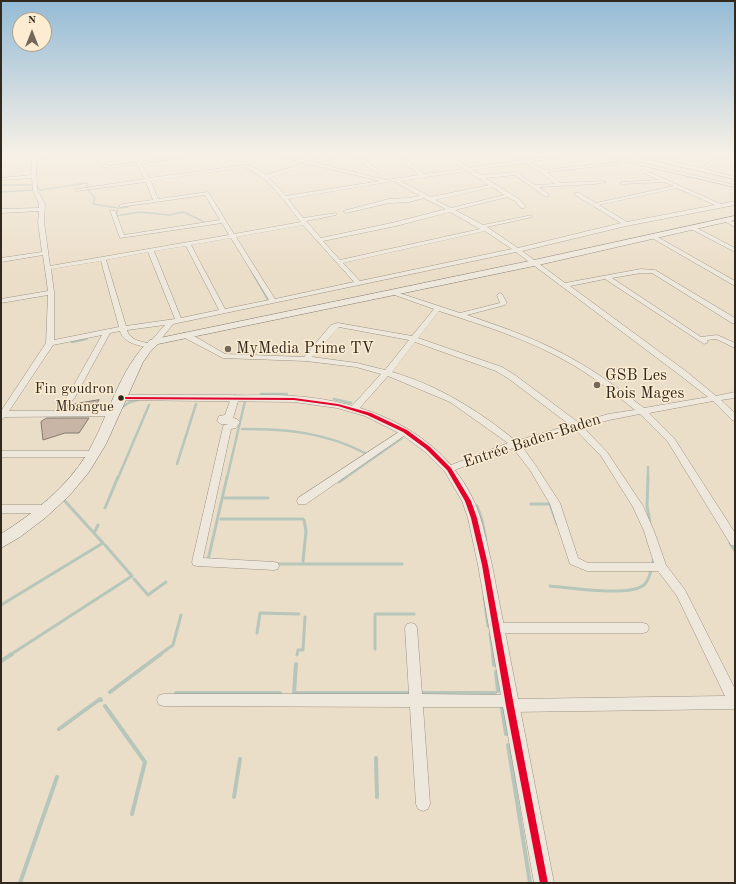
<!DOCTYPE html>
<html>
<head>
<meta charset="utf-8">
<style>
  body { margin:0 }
  #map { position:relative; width:736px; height:884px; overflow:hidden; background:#ebdec8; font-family:"Old Standard TT",serif }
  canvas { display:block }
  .frame { position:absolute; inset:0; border:2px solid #32291e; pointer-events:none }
  .north { position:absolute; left:12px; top:12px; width:40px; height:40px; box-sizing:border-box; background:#fcecd2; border:1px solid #ab9e8a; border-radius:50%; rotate:0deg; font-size:11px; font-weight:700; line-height:16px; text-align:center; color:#32291e }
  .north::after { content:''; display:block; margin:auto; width:14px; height:18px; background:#73685a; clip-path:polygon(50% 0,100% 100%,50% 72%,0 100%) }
</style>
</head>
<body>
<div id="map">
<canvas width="736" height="884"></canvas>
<div class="frame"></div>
<div class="north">N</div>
</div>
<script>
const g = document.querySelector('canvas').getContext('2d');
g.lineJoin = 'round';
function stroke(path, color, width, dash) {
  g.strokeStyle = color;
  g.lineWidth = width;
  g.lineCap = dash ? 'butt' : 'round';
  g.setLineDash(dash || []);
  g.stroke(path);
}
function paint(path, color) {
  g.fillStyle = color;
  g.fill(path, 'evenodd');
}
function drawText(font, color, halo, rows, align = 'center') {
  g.font = font + ' "Old Standard TT",serif';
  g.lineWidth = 3;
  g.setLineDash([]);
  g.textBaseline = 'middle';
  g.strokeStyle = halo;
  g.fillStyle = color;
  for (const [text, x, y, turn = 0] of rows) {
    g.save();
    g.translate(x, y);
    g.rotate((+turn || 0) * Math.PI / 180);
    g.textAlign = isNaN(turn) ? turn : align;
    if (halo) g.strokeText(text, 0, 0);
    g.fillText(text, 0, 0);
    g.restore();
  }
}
stroke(new Path2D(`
  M 1,185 L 32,185
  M 36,185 L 40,190 L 87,183 L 87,188 L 95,198 L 93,204 L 118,208 L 116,216 L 139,212 L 169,215 L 184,212 L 206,223
  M 1,192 L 33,190
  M 120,208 L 128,207`), '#b6c6bb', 1.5);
stroke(new Path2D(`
  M 251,270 L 268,300
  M 77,341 L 87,339`), '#b6c6bb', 2);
stroke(new Path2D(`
  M 72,342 L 82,340
  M 261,394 L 287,394
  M 334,399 L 351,403
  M 121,408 L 130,402 L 138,400
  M 242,429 C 287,429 324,432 365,453
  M 177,464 L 196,404
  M 118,478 L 149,405
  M 227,478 L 245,401
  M 345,478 L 402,438
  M 648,478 L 648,467`), '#b6c6bb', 2.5);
stroke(new Path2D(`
  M 648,477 L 647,506 L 650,521
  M 339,482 L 346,477
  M 225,498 L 268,498
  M 531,504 L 550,504 L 557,524
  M 477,506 L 482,520 L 486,540
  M 105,508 L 118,477
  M 221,519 L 303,519
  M 94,533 L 98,525
  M 730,543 L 735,551
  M 208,560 L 227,477
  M 303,561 L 306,531 L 304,520
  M 277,564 L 402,564
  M 134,579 L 148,595 L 166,582
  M 550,586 C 570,588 630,597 644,585 C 651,579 651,567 654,559
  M 484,597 L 488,626
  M 1,605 L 103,543 L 63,499
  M 257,633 L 260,613 L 299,614
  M 490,634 L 493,655
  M 375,649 L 375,614 L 414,614
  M 10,655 L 132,576 L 105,545
  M 159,655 L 173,645 L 181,615
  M 297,655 L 298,650 L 303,650 L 305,617`), '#b6c6bb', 3);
stroke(new Path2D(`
  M 493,654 L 494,665
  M 1,661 L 12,654
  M 296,664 L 294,693 L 409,693
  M 496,672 L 498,691
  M 110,692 L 161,654
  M 176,693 L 280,693
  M 420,693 L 495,693
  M 105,706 L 145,762 L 132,814
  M 502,708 L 506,734
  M 59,729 L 100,699 L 101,700
  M 508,745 L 530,883
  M 376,758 L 377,797
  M 234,797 L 240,759
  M 20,883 L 57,777`), '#b6c6bb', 4);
const building = new Path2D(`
  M 99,400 L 93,410 L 58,410 L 63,406 Z
  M 47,418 L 89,418 L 79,433 L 65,433 L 43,440 L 41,422 Z`);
paint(building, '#c8b5a5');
stroke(building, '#817a6e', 1);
const minor = new Path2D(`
  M 32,153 L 36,153 L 36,156 L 76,153 L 36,159 L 37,190 L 45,204 L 44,222 L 50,266 L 229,235 L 222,223 L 120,238 L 110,210 L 115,211 L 124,235 L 220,220 L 205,195 L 120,207 L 120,205 L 122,204 L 153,200 L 146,182 L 76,191 L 76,189 L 78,189 L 145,179 L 137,164 L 109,168 L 99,166 L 89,153 L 93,153 L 101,164 L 109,166 L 198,153 L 209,153 L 141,164 L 149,178 L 246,165 L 257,169 L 266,175 L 305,163 L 267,153 L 274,153 L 310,161 L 345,153 L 354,153 L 379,170 L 379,172 L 375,172 L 350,154 L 316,163 L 386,180 L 419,175 L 394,153 L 399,153 L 424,174 L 464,169 L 444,153 L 449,153 L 469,168 L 521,160 L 509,153 L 514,153 L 526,160 L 573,153 L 584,153 L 530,162 L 544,170 L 619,162 L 617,164 L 547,172 L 560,183 L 604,181 L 606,182 L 594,184 L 539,187 L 548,194 L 549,195 L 546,197 L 515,175 L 485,178 L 519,199 L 526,207 L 525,208 L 521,208 L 515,201 L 507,197 L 455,210 L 483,225 L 532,215 L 532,217 L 487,227 L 518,248 L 621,223 L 575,195 L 575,193 L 579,193 L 596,203 L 674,186 L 664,182 L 622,184 L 620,183 L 622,182 L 659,180 L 642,172 L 642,170 L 644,170 L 721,204 L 735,201 L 735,205 L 626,226 L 522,251 L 565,283 L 641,269 L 655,270 L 735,318 L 735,323 L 732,323 L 652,273 L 641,273 L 612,278 L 701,337 L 717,335 L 735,343 L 735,348 L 716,339 L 707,340 L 708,342 L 704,344 L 605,279 L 570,286 L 687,372 L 716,396 L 735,392 L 735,398 L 721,400 L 735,413 L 735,421 L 732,420 L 713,401 L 649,413 L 674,438 L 735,533 L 735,546 L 731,545 L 668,442 L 640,414 L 609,420 L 583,427 L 607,452 L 643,506 L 654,531 L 666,565 L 685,590 L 735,689 L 735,709 L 510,712 L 505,711 L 504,707 L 423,707 L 430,804 L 428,809 L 423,811 L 418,809 L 416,804 L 410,707 L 164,706 L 159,705 L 157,700 L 159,695 L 164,694 L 409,694 L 405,628 L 407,624 L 411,623 L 415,624 L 417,628 L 422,694 L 509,695 L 514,696 L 515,699 L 725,696 L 677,596 L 658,571 L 587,571 L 570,564 L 550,504 L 530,470 L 513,448 L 452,471 L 446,471 L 444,469 L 446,467 L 508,443 L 450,402 L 388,376 L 357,411 L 351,411 L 350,409 L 351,407 L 381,374 L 356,367 L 306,361 L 223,358 L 183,337 L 183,333 L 189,333 L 225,354 L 304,357 L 331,325 L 338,323 L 412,336 L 434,309 L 389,293 L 389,291 L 393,291 L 460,313 L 500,303 L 497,295 L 500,293 L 502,294 L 507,303 L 505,305 L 467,315 C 505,328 543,341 578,362 C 601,375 623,392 644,408 L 708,397 L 681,376 L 516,252 L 173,324 L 157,344 L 154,344 L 150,342 L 165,325 L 127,330 C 130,341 143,342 153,344 L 153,348 L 150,348 C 139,345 124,344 120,331 L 110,333 L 74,399 L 70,402 L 66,399 L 102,335 L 53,345 L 9,411 L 113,411 L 116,412 L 117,414 L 116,416 L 5,417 L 1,420 L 1,411 L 46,343 L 48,295 L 1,303 L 1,299 L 48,291 L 43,255 L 1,262 L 1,258 L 42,252 L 38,222 L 39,211 L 1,213 L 1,209 L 39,208 L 39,204 L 33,190 L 32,178 L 1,180 L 1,178 L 32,175 ZM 525,163 L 541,172 L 555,184 L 535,185 L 516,172 L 481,175 L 472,170 ZM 310,164 L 380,181 L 286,196 L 269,178 ZM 245,167 C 271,179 284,201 301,222 L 234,234 L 208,192 L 158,199 L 151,181 ZM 467,171 L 489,185 L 431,197 L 400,181 ZM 394,181 L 420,196 L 409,198 L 389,199 L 343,211 L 346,213 L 389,203 L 409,202 L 424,198 L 446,209 L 396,222 L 321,238 L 306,221 L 336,215 L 336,213 L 303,218 L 288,199 ZM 493,187 L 504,195 L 451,208 L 435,200 ZM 677,188 L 715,205 L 627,222 L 599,205 ZM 450,212 L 480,229 L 340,260 L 323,241 L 396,226 ZM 303,225 L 354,282 L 275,299 L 236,237 ZM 485,231 L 512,249 L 360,281 L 343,263 ZM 231,238 L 269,300 L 225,309 L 191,245 ZM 186,246 L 219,310 L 181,318 L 154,251 ZM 148,252 L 175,319 L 126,326 L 106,260 ZM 101,261 L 119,327 L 54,340 L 54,292 L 51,269 ZM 439,311 C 485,326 531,340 573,365 C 595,378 615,394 635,410 L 608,414 L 579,423 L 515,375 L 502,367 L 418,338 ZM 339,327 L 409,340 L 385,370 L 357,363 L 312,357 ZM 415,342 L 496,371 L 509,379 L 570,425 L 516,441 C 479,411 438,385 392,372 ZM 575,429 L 601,456 L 633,507 L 644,531 L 654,563 L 588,563 L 578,558 L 560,503 L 536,466 L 521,445 Z
  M 589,153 C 600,153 611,158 621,155 L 623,156 L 620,158 L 735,185 L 735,187 Z
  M 623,153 L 631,153 L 664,160 L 676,153 L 681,153 L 669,161 L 700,168 L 728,153 L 733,153 L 705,169 L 735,177 L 735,179 Z
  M 726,218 L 735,223 L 735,227 L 724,221 L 724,219 Z
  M 693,226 L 735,248 L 735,252 L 691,229 L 690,228 Z
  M 654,235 L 735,281 L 735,286 L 652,238 L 651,237 Z
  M 235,395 L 239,398 L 233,418 L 237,419 L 240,422 L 236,428 L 231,429 L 203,558 L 274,562 L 278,563 L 279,566 L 278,569 L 274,570 L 197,566 L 193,565 L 192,562 L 223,427 L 224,425 L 229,424 L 221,424 L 217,421 L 219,416 L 225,415 L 231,398 Z
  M 405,428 L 408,429 L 409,431 L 408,433 L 306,504 L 298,504 L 297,501 L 298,498 Z
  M 1,451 L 94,451 L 99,454 L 94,457 L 1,457 Z
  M 1,505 L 46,505 L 50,506 L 51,509 L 50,512 L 46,513 L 1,513 Z
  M 497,623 L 643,623 L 647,624 L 649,628 L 647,632 L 643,633 L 497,633 L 493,632 L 491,628 L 493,624 Z`);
const tertiary = new Path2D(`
  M 121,395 C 157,395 194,395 230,395 C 251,396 273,394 294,396 C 367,401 441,431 474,501 C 483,521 487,544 492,565 L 554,883 L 534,883 L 478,565 L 468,518 L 462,501 L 445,472 L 424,451 L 401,434 L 365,416 L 337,408 L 294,402 L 117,400 L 116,398 Z`);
const secondary = new Path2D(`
  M 735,216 L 735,220 L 534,266 L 158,344 L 150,352 L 143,362 L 106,444 L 89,472 L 69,496 L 45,518 L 20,537 L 1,548 L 1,534 C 34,513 66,488 87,454 C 109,417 118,370 150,340 L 534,260 Z`);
stroke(minor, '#9b9385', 1);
stroke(tertiary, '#9b9385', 1);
stroke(secondary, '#817a6e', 1);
paint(minor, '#eee7dc');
paint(tertiary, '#eee7dc');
paint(secondary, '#eee7dc');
paint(new Path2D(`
  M 119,397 L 294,398 L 338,404 L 371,413 L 407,430 L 430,447 L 451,468 L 471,501 L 477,518 L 488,565 L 514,706 L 548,883 L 540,883 L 506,706 L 482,565 L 471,518 L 465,501 L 447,470 L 426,449 L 403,432 L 367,415 L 338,406 L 294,400 L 121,399 L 119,398 Z`), '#e4002b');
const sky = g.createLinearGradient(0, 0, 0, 277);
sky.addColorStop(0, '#94bbd6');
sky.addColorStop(0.55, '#f6f0e6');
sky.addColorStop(1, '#f6f0e600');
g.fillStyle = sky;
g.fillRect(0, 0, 736, 277);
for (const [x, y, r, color] of [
  [228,349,4,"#73685a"],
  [597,385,4,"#73685a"],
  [121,398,3.5,"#32291e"]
]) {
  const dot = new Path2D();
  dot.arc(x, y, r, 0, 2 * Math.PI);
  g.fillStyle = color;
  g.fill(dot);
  stroke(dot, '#fcecd2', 1.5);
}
drawText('15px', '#32291e', '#fcecd2', [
  ["Fin goudron",114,389],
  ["Mbangue",114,407]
], 'right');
drawText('16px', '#32291e', '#fcecd2', [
  ["MyMedia Prime TV",236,349],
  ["GSB Les",605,376],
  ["Rois Mages",605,394]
], 'left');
drawText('16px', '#32291e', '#fcecd2', [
  ["Entrée Baden-Baden",532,441,-18]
]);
</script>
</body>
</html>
